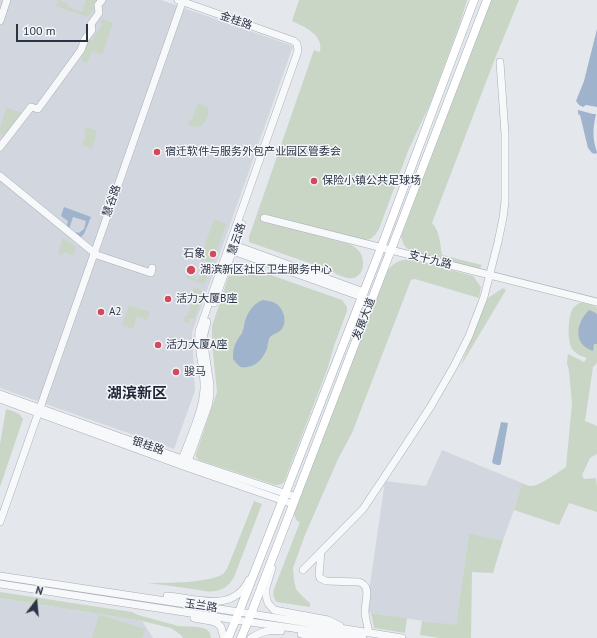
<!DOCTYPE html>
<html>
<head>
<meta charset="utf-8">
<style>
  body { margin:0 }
  #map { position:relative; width:597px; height:638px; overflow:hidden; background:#e4e7ec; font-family:"PT Sans",sans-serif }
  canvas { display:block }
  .north { position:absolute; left:16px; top:582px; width:40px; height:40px; -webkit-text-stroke:3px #f4f6f9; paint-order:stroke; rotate:16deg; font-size:11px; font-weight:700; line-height:16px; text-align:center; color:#2b3445 }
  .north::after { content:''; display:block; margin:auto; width:14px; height:18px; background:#2b3445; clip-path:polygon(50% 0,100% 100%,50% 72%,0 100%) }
  .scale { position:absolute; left:16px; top:24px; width:72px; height:18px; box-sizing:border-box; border:2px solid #2b3445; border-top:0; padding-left:5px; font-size:12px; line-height:14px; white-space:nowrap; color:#2b3445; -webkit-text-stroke:3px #f4f6f9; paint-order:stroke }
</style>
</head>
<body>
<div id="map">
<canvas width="597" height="638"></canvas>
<div class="north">N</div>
<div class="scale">100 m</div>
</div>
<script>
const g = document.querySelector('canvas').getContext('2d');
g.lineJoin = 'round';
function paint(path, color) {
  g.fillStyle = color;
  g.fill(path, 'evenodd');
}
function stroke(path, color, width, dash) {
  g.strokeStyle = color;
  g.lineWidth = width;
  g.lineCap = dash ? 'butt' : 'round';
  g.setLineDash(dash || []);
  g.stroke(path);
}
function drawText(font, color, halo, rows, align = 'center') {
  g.font = font + ' "PT Sans","Noto Sans SC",sans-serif';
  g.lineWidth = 3;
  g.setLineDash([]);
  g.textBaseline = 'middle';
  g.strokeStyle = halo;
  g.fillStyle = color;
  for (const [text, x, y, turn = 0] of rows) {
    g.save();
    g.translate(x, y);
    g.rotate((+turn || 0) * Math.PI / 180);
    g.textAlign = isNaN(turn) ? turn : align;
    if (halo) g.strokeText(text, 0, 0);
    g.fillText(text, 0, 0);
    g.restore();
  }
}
paint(new Path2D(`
  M 0,0 L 161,0 L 293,46 L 192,333 L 195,391 L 174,449 L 0,388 Z
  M 442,450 L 522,483 L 514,510 L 503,540 L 469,535 L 456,626 L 366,612 L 385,481 L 426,486 Z
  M 0,598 L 142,621 L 153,638 L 0,638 Z`), '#d2d6de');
paint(new Path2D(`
  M 58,0 L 68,4 L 67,7 L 82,12 L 86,0 L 100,0 L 88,17 L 56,6 Z
  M 299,0 L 467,0 L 460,23 L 430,104 L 408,151 L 379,229 L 375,235 L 370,239 L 365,240 L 349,237 L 263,214 L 261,220 L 346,243 C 350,244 354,246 357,249 C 369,260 363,284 344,277 C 339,275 335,274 332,271 L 249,242 L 249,237 L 314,50 L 320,52 C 324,35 305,27 292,21 Z
  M 491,0 L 519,0 L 496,56 L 432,223 C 440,231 440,244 442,255 L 482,265 L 479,269 L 413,252 C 405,248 403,245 401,236 Z
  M 102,19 L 106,20 L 113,23 L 102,55 L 92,51 L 87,63 L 81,61 L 89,39 L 92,40 L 103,24 L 100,22 Z
  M 200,104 L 206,106 L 209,110 C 207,121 202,131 189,125 L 189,119 L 192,120 L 197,105 Z
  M 6,108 L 23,113 L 6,136 L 0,134 L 0,128 Z
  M 86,127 L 96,130 L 96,132 L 97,133 L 92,148 L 82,145 L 86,135 L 84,134 Z
  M 214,219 L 226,224 L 212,263 L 200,259 Z
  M 63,238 L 76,247 L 73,255 L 64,252 L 62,255 L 58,253 Z
  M 410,259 L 473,276 L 481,287 L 479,298 L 415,279 L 411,280 L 352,433 L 338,459 L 305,535 L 293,568 L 294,580 L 296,589 L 302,596 L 310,603 L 310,607 L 277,602 C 273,598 273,595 274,589 L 300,522 L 297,521 L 293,512 L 387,271 C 394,262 400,260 410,259 Z
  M 204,264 L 211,267 L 205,282 L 203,284 L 187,278 L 188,276 L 198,280 Z
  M 238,265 L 242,265 L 342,300 L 347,307 L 347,311 L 334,346 L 327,370 L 284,482 C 281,485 279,485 275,485 L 199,460 L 196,457 L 196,454 L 217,392 L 212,344 L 212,326 L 230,272 L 233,267 Z
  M 194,287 L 201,290 L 204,293 L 194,319 L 190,318 L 188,324 C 184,322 183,320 185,316 L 187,316 L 195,294 L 192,293 Z
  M 503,288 L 506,290 L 460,367 L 488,298 Z
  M 579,303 L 584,303 L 597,307 L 597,363 L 593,367 L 585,421 L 597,426 L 597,454 L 590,458 L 582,475 L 584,479 L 596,478 L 597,487 L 597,512 L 569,503 L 559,525 L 514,510 L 522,483 C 525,484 528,486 531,486 C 538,487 560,471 566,467 L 572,404 L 569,371 L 567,363 L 568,354 L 584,362 L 587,358 C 582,356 577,355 573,350 C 567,343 568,322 571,313 C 572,308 575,306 579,303 Z
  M 129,305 L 150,312 L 147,320 L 137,316 L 133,329 L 122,325 Z
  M 6,409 C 12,411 20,412 23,419 L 0,487 L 0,444 Z
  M 254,501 L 262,504 L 234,577 C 227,590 215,594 200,590 L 148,583 C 165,583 209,583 223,574 C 224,572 226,571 227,569 Z
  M 469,534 L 503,540 L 493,573 L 472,572 L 471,638 L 440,638 L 420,635 L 422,621 L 456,625 Z
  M 0,592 L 132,612 L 138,615 L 178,626 L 198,627 L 206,629 L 210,633 L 211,638 L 183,638 L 181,635 L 171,628 L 142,621 L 0,598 Z
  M 371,613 L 407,618 L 405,633 L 374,628 Z
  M 99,615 L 145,629 L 142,638 L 92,638 Z`), '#c9d6c5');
paint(new Path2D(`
  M 597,29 L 597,107 L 586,105 L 583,107 L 579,105 L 576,101 L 584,81 Z
  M 578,110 L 593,114 L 596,114 C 593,128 592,137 597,152 L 596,154 L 592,153 L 588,148 L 580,115 L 578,114 Z
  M 64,207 L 91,217 L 84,234 L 80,238 L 75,235 L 76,232 L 79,233 L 84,229 L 86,221 L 73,217 L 69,229 L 66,229 L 68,221 L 61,216 Z
  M 263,300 C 267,301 272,301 275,303 C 284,308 288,323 281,330 C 278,333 273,334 270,337 C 268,340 268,345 267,349 C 263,358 257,366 247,367 C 240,369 237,364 233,359 C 233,346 235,343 242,333 C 244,329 244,324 245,321 C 248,311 254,303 263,300 Z
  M 589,310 L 596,313 L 597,315 L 597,344 L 594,344 L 593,351 C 572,344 576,323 589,310 Z
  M 501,422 L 508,423 L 501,463 L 500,465 C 497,465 494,465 492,462 Z`), '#9fb4cc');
const minor = new Path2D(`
  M 178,0 L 294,41 L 297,44 L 298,51 L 199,331 C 197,350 205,369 204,389 C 203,412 188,442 180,465
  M 0,21 L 7,0
  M 0,147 L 31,107 L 38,109 L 81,50 L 85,39 L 92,30 L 91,24 L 99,13 L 98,5 L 102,0
  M 0,176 L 97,255 L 151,273 L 152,268
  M 264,218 L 597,302
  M 231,244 L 364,292
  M 230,250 L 362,297
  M 214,303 L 242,224
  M 0,394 L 182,459 L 296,497
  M 0,399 L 186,467 L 293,504
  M 186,467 L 208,406 L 210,395 L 210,385 L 203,338 L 207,322
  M 0,522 L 183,0
  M 321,552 L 319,575 L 320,578 L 326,581 L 359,582 C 372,586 365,601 365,611 C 365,618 368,626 369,633
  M 272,568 L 266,588 L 266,596 L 268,603 L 274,610 L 328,620 L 340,626
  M 303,570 L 363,509 L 403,449 L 431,406 L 454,366 L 469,336 L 484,297 L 498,242 L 503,218 L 505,201 L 505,134 L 500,62
  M 0,576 L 239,612 L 402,638
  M 0,584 L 236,620 L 363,638
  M 167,596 C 195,598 233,614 249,580
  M 194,618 L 211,621 L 217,623 L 221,627 L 224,638
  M 301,634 L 326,638 L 336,637
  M 251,638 C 261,632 269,629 281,631`);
const major = new Path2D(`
  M 228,638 L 239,612 L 381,248 L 474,0
  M 241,638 L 251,614 L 487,0`);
stroke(minor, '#a9aeb7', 8);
stroke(major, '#a3abb8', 9);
stroke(minor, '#f7f8fa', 7);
stroke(major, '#fff', 8);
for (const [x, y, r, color] of [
  [157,152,4,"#d1495b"],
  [314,181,4,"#d1495b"],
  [213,254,4,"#d1495b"],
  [191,270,5,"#d1495b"],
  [168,299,4,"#d1495b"],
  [101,312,4,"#d1495b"],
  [158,345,4,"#d1495b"],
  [176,372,4,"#d1495b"]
]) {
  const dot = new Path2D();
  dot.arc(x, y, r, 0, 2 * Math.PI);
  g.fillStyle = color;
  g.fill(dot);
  stroke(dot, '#f4f6f9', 1.5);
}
drawText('11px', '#2b3445', '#f4f6f9', [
  ["金桂路",236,21,19],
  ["慧谷路",112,201,-71],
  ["慧云路",237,239,-71],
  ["支十九路",430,260,14],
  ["发展大道",364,319,-69],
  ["银桂路",148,446,19],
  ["玉兰路",201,606,8]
]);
drawText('11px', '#2b3445', '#f4f6f9', [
  ["宿迁软件与服务外包产业园区管委会",165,152],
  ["保险小镇公共足球场",322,181],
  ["石象",205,254,"right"],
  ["湖滨新区社区卫生服务中心",200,270],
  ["活力大厦B座",176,299],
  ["A2",109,312],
  ["活力大厦A座",166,345],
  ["骏马",184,372]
], 'left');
drawText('bold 15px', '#1d2536', '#f4f6f9', [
  ["湖滨新区",137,394]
]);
</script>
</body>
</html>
